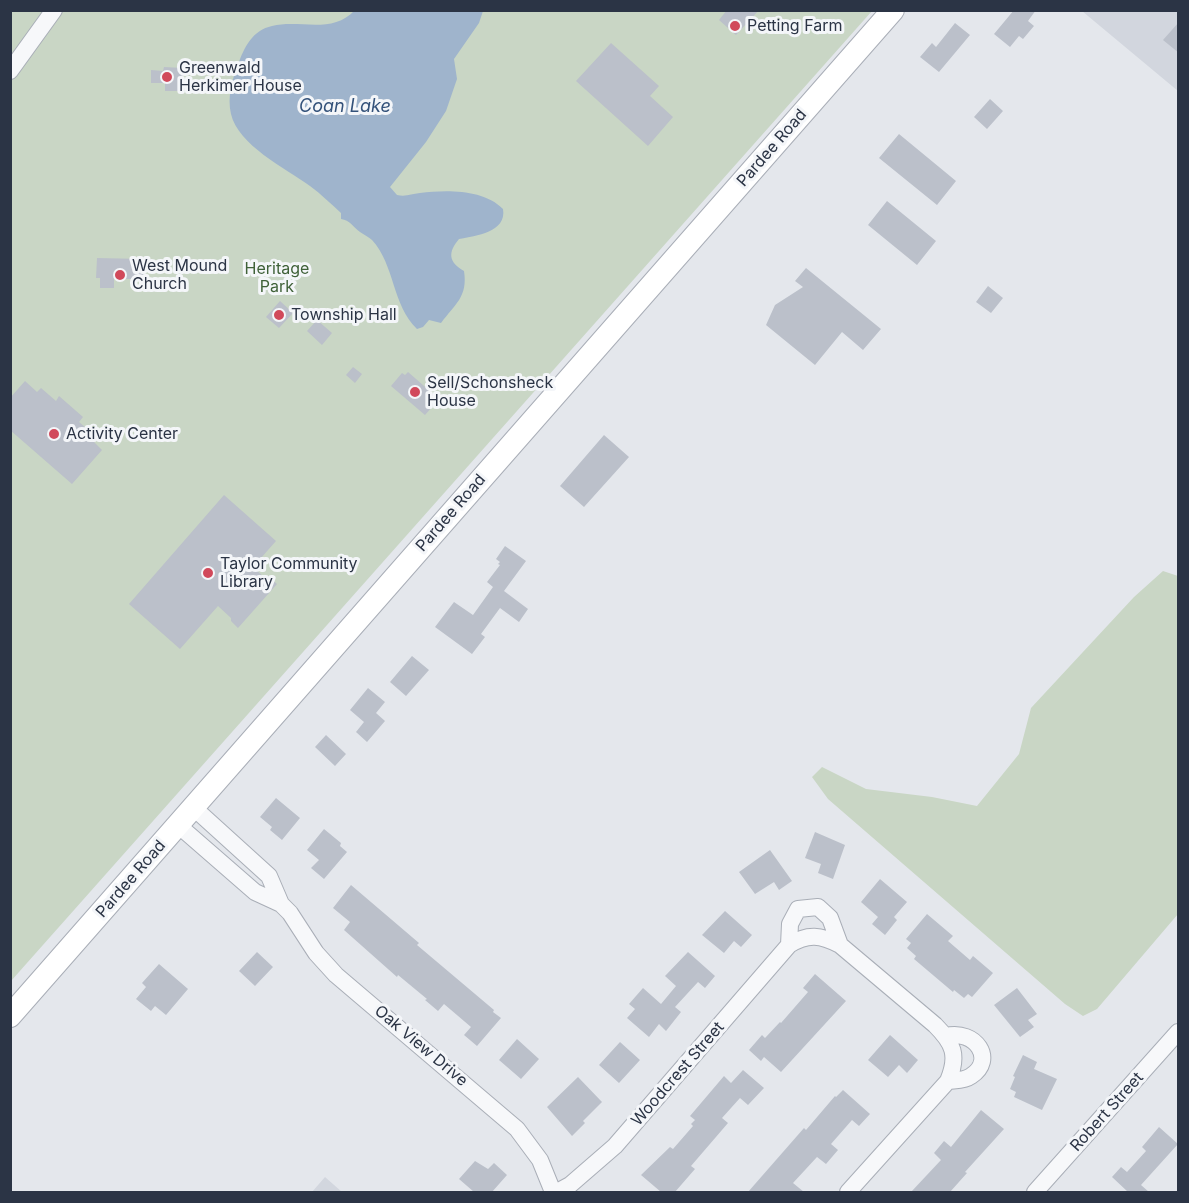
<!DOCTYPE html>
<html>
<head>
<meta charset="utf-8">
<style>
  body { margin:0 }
  #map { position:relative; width:1189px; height:1203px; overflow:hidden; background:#e4e7ec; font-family:Inter,sans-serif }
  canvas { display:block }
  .frame { position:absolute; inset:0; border:12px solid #2b3445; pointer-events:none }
</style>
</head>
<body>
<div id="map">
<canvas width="1189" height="1203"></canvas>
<div class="frame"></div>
</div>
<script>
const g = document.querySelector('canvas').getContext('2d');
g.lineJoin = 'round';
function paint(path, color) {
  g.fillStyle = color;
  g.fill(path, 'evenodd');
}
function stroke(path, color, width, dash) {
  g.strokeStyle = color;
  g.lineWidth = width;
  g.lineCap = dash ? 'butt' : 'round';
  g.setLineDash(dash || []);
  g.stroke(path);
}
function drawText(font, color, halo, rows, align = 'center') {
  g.font = font + ' Inter,sans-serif';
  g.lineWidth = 6;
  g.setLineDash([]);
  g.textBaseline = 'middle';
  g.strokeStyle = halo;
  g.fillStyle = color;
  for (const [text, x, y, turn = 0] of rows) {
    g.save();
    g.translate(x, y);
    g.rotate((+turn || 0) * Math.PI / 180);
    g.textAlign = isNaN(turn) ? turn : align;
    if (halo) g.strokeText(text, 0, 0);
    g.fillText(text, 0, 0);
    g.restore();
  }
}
paint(new Path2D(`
  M 1082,11 L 1178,11 L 1178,91 Z
  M 325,1177 L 342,1192 L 312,1192 Z`), '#d2d6de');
paint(new Path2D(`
  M 11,11 L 872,11 L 11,981 Z
  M 1163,571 L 1178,576 L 1178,914 L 1097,1009 L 1083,1016 L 1065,1004 L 828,799 L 812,777 L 822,767 L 866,789 L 932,797 L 977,806 L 1019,754 L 1031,708 L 1134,597 Z`), '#c9d6c5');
paint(new Path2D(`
  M 355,10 L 483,11 L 479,23 L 454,59 L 457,79 L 446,111 L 426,142 L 390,187 L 397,195 C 406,197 411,194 420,193 C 446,190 483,189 503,209 C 507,232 476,236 459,239 C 448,252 448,262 464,271 C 468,297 455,304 441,323 L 429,320 L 423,327 L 417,329 C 392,305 395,265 372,240 C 369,237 364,235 360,232 C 353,227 350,220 341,219 L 341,213 C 331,204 321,194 310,186 C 285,168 238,145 231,114 C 227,97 232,80 238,65 C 244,47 253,30 272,26 C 300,19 332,35 355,10 Z`), '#9fb4cc');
paint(new Path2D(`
  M 727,10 L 759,10 L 736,35 L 719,20 Z
  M 1014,10 L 1036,10 L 1028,21 L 1034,26 L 1023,39 L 1019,36 L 1010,47 L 994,34 Z
  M 1179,22 L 1179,53 L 1163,40 Z
  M 955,23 L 970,35 L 939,72 L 920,57 L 932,43 L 936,47 Z
  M 611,43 L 659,86 L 650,96 L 673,117 L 648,146 L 576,81 Z
  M 164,67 L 183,68 L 183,83 L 179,83 L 179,91 L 165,91 L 165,83 L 151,83 L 151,70 L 163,71 Z
  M 990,99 L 1003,111 L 987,129 L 974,117 Z
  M 899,134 L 956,181 L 937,205 L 879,158 Z
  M 887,201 L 936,241 L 917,265 L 868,225 Z
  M 97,258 L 144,259 L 144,279 L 114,279 L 114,288 L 100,288 L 100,278 L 96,278 Z
  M 806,268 L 881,329 L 863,350 L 842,332 L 815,365 L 766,325 L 775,305 L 803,287 L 795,281 Z
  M 988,286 L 1003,298 L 991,313 L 976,302 Z
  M 280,301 L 293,313 L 279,328 L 266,317 Z
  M 317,320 L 332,333 L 322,345 L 307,331 Z
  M 353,367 L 362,374 L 355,383 L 346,375 Z
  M 408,372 L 439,399 L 425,415 L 391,386 L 402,373 L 405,375 Z
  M 25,381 L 37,392 L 41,388 L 56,401 L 59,396 L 83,417 L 79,422 L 98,438 L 94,442 L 102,450 L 72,484 L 10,430 L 10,398 Z
  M 604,435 L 629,457 L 584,507 L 560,486 Z
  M 224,495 L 276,541 L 253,567 L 266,579 L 270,578 L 277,584 L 238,628 L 231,621 L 231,618 L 218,606 L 180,649 L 129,604 Z
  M 505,546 L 526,561 L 504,591 L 528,609 L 519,622 L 500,608 L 481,634 L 485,637 L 472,654 L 435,627 L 454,602 L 473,615 L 493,587 L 487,582 L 500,565 L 498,564 L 500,562 L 496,559 Z
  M 412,656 L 429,670 L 406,696 L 390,682 Z
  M 368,688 L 385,702 L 376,713 L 385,721 L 367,742 L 356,732 L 364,722 L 350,710 Z
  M 326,735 L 346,754 L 335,766 L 315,747 Z
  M 276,798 L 300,818 L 282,840 L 270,830 L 272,827 L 260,817 Z
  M 324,829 L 341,843 L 340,846 L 347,852 L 324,879 L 311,868 L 319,860 L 307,850 Z
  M 815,832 L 845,845 L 833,879 L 818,873 L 821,864 L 805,858 Z
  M 770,850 L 792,881 L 779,890 L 774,882 L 755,894 L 739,872 Z
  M 880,879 L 907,902 L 894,917 L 897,920 L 885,935 L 872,924 L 878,917 L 861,902 Z
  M 351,885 L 419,943 L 417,945 L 494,1010 L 493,1012 L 501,1018 L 477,1046 L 464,1035 L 471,1027 L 444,1004 L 438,1011 L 425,1000 L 427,999 L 398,975 L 397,977 L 344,930 L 350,922 L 333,908 Z
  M 725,911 L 752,935 L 741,947 L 734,941 L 724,953 L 702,935 Z
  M 927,914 L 953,936 L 948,941 L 970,960 L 973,956 L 993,973 L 972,997 L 968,994 L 964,998 L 954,990 L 953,992 L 914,959 L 916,956 L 907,948 L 911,943 L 906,939 Z
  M 257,952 L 273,967 L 255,986 L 239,971 Z
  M 688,952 L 715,976 L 705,988 L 698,982 L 675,1007 L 681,1012 L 666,1031 L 659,1024 L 649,1037 L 627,1018 L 635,1009 L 629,1004 L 643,988 L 661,1004 L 676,986 L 665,976 Z
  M 159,964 L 188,989 L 166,1015 L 155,1006 L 151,1011 L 136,999 L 146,987 L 142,983 Z
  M 815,974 L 846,1001 L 781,1072 L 764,1057 L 761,1061 L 749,1050 L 762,1035 L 765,1038 L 780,1022 L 781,1023 L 808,992 L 803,988 Z
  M 1017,988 L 1037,1014 L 1028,1020 L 1034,1027 L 1020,1037 L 994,1005 Z
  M 890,1035 L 918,1060 L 907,1073 L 899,1065 L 888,1077 L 868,1060 Z
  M 517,1039 L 539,1059 L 521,1079 L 499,1060 Z
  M 620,1042 L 640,1060 L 619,1083 L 599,1065 Z
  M 1023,1055 L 1037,1062 L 1034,1069 L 1057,1079 L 1042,1110 L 1014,1097 L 1016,1092 L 1010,1089 L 1015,1077 L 1013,1076 Z
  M 743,1070 L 764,1088 L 748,1105 L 740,1098 L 722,1118 L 728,1123 L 691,1166 L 695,1169 L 675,1192 L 661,1192 L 641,1175 L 670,1147 L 673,1149 L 693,1126 L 691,1124 L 695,1120 L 690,1116 L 724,1076 L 731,1083 Z
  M 578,1077 L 602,1102 L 583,1121 L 585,1123 L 572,1136 L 547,1107 Z
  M 843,1090 L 870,1114 L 859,1126 L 852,1120 L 831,1144 L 838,1150 L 826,1164 L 817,1157 L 793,1183 L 804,1192 L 748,1192 L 804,1128 L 806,1130 L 835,1096 L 836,1097 Z
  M 981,1110 L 1004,1129 L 965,1172 L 967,1173 L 950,1192 L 911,1192 L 941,1160 L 934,1153 L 944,1141 L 951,1147 Z
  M 1159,1127 L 1178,1144 L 1141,1185 L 1149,1192 L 1128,1192 L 1112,1177 L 1121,1167 L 1127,1172 L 1146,1151 L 1142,1147 Z
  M 475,1161 L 488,1169 L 494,1163 L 507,1175 L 492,1192 L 474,1192 L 459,1179 Z`), '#bbc0ca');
const minor = new Path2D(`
  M 10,71 L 54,10
  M 178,825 L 255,892 L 281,904 L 269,876 L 194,808
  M 281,904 L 290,913 L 316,953 L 336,975 L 517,1129 L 540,1160 L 553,1192
  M 789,945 L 790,924 L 798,909 L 818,907 L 830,918 L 840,945
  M 946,1036 C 976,1029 996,1060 971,1076 C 964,1081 955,1080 948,1081
  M 557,1192 L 570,1185 L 615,1146 L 789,945 C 808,933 821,935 840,945 L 935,1025 C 953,1043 959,1055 948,1081 L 848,1192
  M 1035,1192 L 1178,1032`);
const secondary = new Path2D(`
  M 10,1016 L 893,10`);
stroke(minor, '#a9aeb7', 18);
stroke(secondary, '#a9aeb7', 24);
stroke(minor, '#f7f8fa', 16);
stroke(secondary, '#fff', 22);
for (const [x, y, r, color] of [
  [735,26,6,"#d1495b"],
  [167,77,6,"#d1495b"],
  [120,275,6,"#d1495b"],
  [279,315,6,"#d1495b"],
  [415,392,6,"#d1495b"],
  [54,434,6,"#d1495b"],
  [208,573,6,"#d1495b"]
]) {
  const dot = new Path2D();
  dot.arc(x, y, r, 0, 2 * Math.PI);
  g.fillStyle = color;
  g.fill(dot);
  stroke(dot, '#f4f6f9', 2);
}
drawText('16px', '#2b3445', '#f4f6f9', [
  ["Petting Farm",747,26],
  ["Greenwald",179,68],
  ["Herkimer House",179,86],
  ["West Mound",132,266],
  ["Church",132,284],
  ["Township Hall",291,315],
  ["Sell/Schonsheck",427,383],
  ["House",427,401],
  ["Activity Center",66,434],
  ["Taylor Community",220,564],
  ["Library",220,582]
], 'left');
drawText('16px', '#2b3445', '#f4f6f9', [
  ["Pardee Road",772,148,-49],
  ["Pardee Road",451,513,-49],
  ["Pardee Road",131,879,-49],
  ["Oak View Drive",421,1046,40],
  ["Woodcrest Street",678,1074,-49],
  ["Robert Street",1107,1112,-48]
]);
drawText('16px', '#3f6138', '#f4f6f9', [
  ["Heritage",277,269],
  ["Park",277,287]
]);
drawText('italic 18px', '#34527a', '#f4f6f9', [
  ["Coan Lake",345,107]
]);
</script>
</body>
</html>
